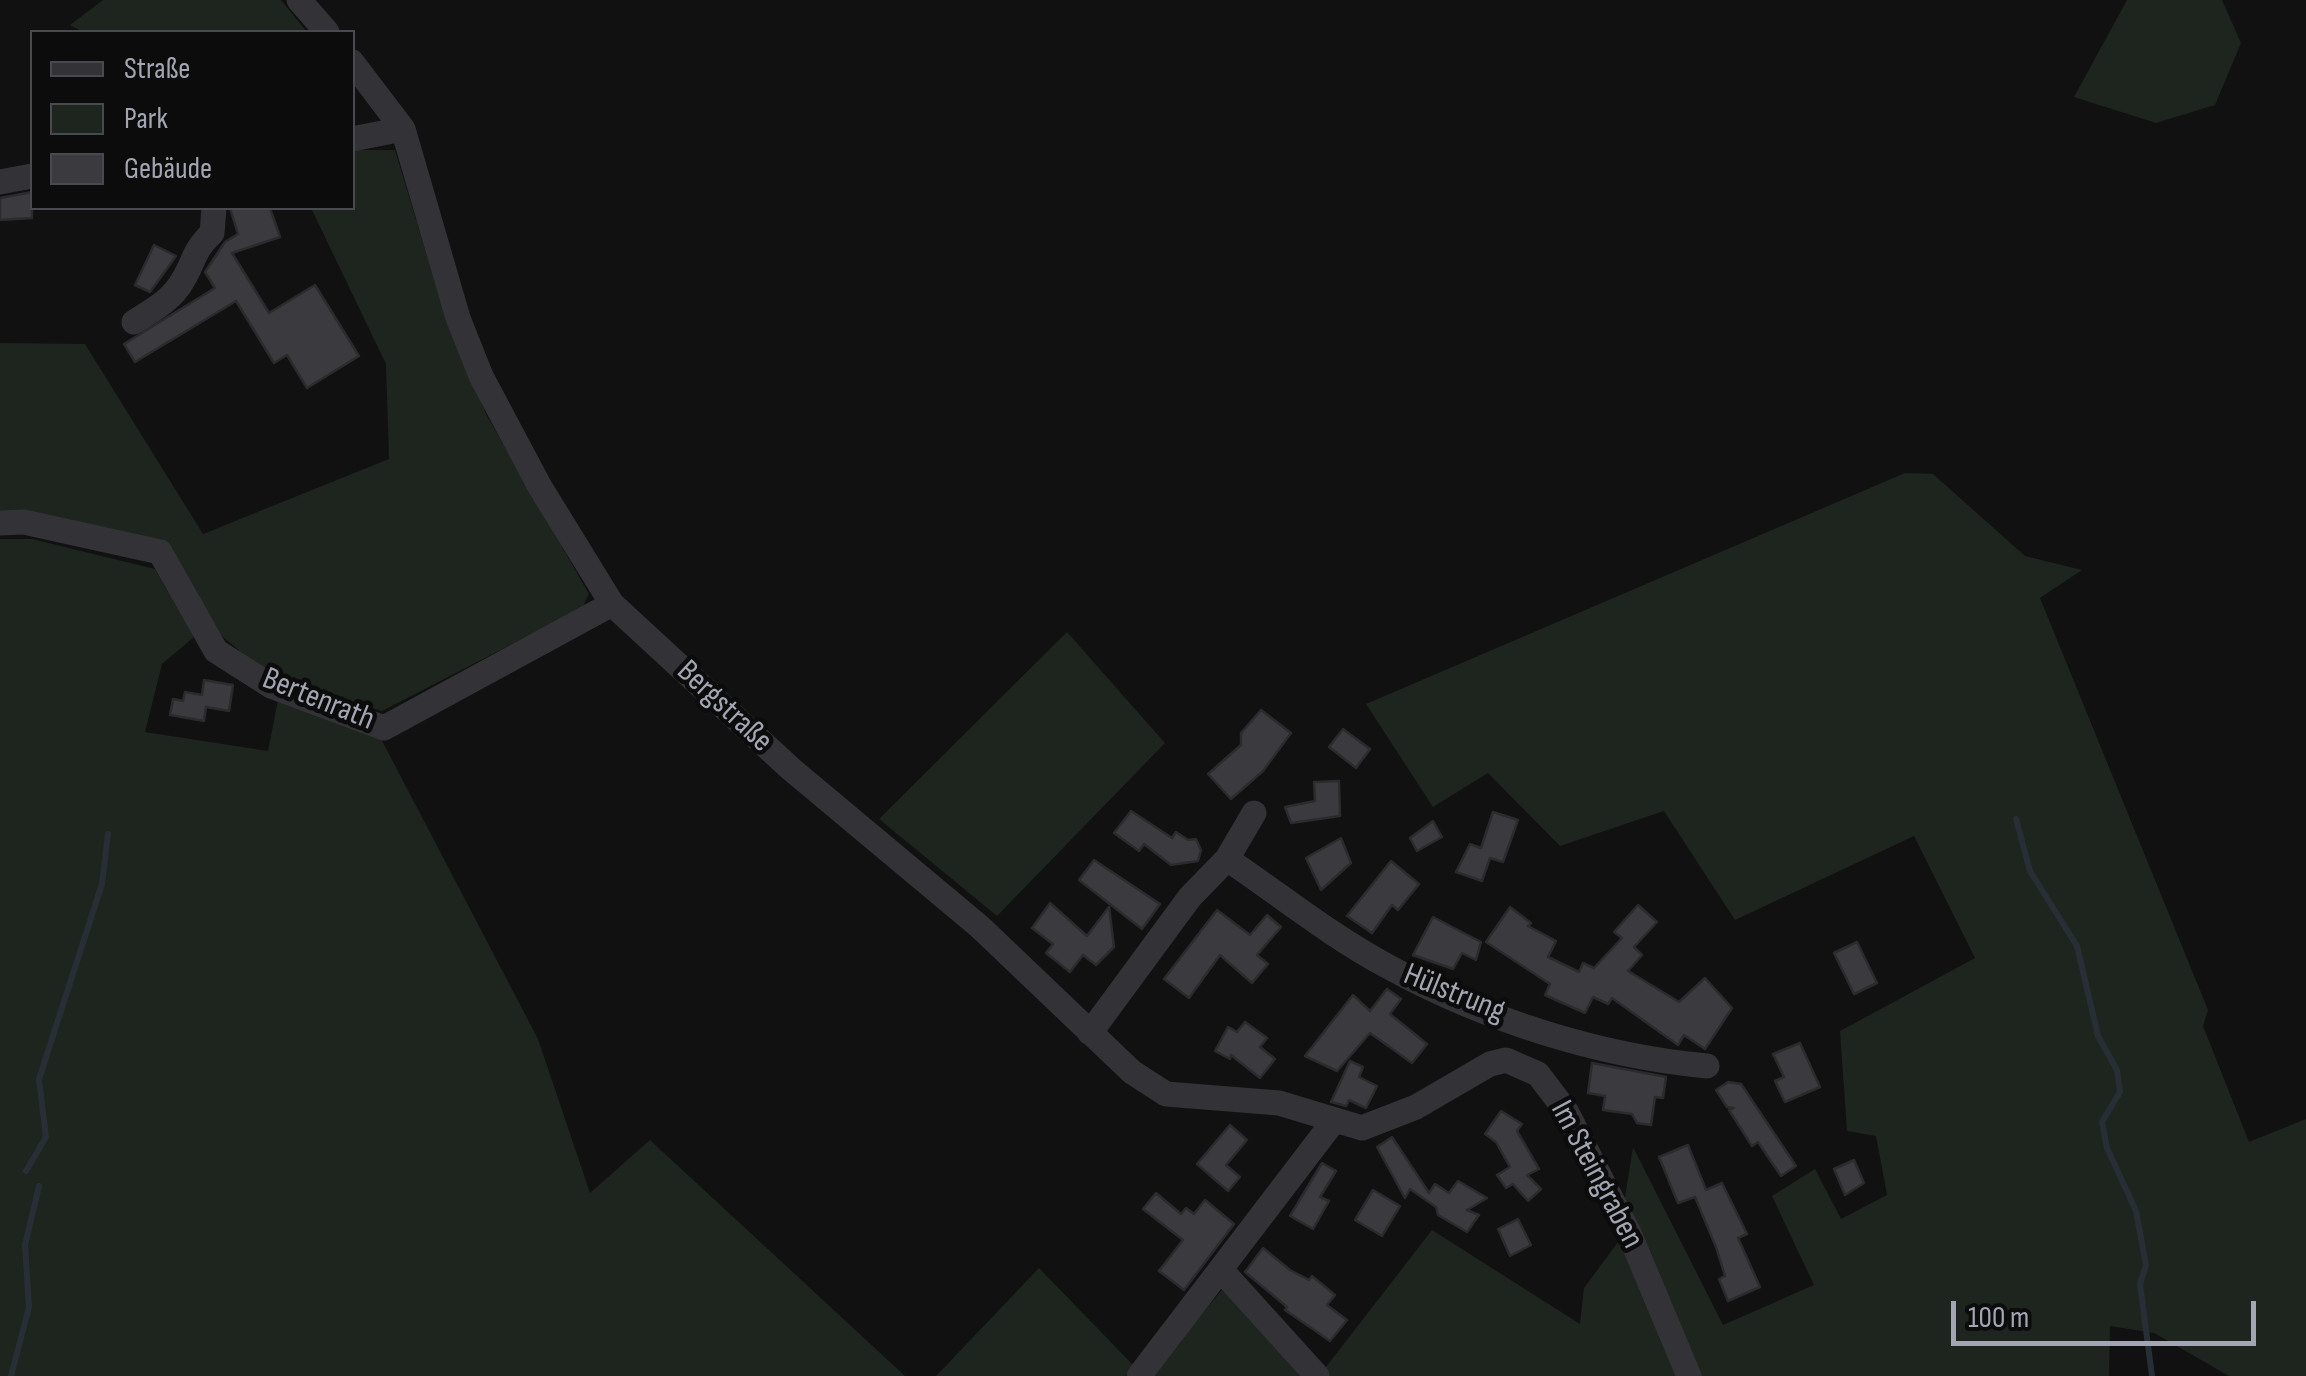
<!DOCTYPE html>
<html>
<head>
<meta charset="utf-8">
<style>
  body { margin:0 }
  #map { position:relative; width:2306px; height:1376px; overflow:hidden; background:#111112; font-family:"Sofia Sans Condensed",sans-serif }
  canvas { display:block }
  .legend { position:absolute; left:30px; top:30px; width:325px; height:180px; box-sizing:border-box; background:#0c0c0d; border:2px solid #484a4f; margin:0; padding:12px 18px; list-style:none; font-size:30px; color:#a3a6b2 }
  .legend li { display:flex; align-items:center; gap:20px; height:50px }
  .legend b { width:50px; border:2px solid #484a4f }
  .scale { position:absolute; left:1951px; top:1301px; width:305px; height:45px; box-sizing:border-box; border:5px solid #a3a6b2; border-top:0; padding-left:12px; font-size:30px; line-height:35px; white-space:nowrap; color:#a3a6b2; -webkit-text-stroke:8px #0c0c0d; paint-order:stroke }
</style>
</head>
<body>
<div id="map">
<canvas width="2306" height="1376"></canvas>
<ul class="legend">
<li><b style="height:12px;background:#323237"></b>Straße</li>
<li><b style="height:28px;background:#1d251e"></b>Park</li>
<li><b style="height:28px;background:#3b3b3f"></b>Gebäude</li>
</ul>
<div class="scale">100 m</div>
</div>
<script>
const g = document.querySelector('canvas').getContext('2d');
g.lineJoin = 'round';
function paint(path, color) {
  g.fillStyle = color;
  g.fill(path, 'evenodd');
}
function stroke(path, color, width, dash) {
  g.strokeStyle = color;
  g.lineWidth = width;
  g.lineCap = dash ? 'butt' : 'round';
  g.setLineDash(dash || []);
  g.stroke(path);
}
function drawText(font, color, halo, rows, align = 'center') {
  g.font = font + ' "Sofia Sans Condensed",sans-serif';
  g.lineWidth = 9;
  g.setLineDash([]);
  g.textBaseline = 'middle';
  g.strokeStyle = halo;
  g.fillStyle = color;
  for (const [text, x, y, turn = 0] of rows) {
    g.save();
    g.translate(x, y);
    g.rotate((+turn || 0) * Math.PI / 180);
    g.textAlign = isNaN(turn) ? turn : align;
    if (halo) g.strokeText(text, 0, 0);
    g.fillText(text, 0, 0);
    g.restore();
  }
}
paint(new Path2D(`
  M 103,0 L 281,0 L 307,32 L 83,32 L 70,25 Z
  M 2127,0 L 2222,0 L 2241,43 L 2215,105 L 2156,123 L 2074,97 Z
  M 353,150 L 395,150 L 447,322 L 487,416 L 589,594 L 582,608 L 382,711 L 270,677 L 222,636 L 167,546 L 0,517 L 0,343 L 85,344 L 203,534 L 389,459 L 386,364 L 311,208 L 352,208 Z
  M 1905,473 L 1933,474 L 2025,556 L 2082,570 L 2040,598 L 2208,1010 L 2203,1026 L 2249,1142 L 2306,1119 L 2306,1376 L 2229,1376 L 2154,1333 L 2110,1326 L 2109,1376 L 1319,1376 L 1432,1230 L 1580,1324 L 1584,1288 L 1618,1242 L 1633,1147 L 1723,1325 L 1814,1285 L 1772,1196 L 1815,1169 L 1841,1219 L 1887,1195 L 1876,1136 L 1847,1131 L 1840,1031 L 1975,958 L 1914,836 L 1735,920 L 1664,811 L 1560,846 L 1488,773 L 1433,807 L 1366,704 Z
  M 0,539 L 32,539 L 155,569 L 194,637 L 162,664 L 145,732 L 268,751 L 278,700 L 379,735 L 538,1039 L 590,1193 L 650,1140 L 905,1376 L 0,1376 Z
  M 1067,632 L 1165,743 L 997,916 L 879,819 Z
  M 1039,1268 L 1134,1366 L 1125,1376 L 936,1376 Z
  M 1228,1283 L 1309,1376 L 1149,1376 Z`), '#1d251e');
stroke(new Path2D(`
  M 2016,819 L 2030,871 L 2077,946 L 2098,1036 L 2117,1070 L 2120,1092 L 2102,1122 L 2107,1148 L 2136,1211 L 2146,1265 L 2140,1284 L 2152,1376
  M 26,1171 L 46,1137 L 39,1079 L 102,884 L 108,834
  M 11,1376 L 29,1307 L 25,1245 L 39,1186`), '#282e35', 6);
const building = new Path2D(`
  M 32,192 L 32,218 L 0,220 L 0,198 Z
  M 230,208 L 270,208 L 280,237 L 232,253 L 269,313 L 315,285 L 359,356 L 307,388 L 287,355 L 274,363 L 236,301 L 135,362 L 124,344 L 215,288 L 205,272 L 225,242 L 238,234 Z
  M 154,245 L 176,256 L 150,292 L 135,285 Z
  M 204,680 L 233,685 L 229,711 L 206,707 L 204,721 L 170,715 L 173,699 L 183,701 L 185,692 L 202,695 Z
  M 1261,710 L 1291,733 L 1263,771 L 1231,799 L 1208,774 L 1241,745 L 1241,733 Z
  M 1343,729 L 1370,749 L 1356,768 L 1329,747 Z
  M 1339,781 L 1340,816 L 1291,823 L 1285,807 L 1315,801 L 1314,782 Z
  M 1131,811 L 1172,838 L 1176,832 L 1188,840 L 1196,839 L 1201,850 L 1198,861 L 1171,865 L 1144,844 L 1139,851 L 1114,833 Z
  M 1493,812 L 1518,820 L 1503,862 L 1490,858 L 1482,881 L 1456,872 L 1470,844 L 1481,848 Z
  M 1433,821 L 1442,837 L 1417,851 L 1410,838 Z
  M 1341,838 L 1351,863 L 1321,890 L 1306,858 Z
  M 1094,860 L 1160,904 L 1142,929 L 1079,880 Z
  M 1391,861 L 1419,884 L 1398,910 L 1392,905 L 1372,933 L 1347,916 Z
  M 1050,903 L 1087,936 L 1109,907 L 1114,947 L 1096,965 L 1083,955 L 1070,972 L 1046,953 L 1053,944 L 1032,928 Z
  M 1638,905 L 1657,922 L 1634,947 L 1642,955 L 1628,971 L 1679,1002 L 1705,978 L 1732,1008 L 1705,1049 L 1684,1035 L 1678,1045 L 1612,998 L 1608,1004 L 1593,997 L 1585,1013 L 1545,995 L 1550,984 L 1486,942 L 1510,907 L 1531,923 L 1528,926 L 1556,941 L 1548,957 L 1579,972 L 1583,963 L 1594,968 L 1622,938 L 1614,932 Z
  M 1217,910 L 1250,935 L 1267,915 L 1281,927 L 1257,955 L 1268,964 L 1252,983 L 1220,955 L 1189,998 L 1164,979 Z
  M 1433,917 L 1481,942 L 1476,960 L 1462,953 L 1453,969 L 1413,955 Z
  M 1857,942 L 1877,983 L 1854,994 L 1834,953 Z
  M 1387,989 L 1401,999 L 1390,1014 L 1427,1044 L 1412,1063 L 1370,1033 L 1337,1071 L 1305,1056 L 1353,995 L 1370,1011 Z
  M 1245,1022 L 1267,1038 L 1260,1047 L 1275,1059 L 1260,1078 L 1231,1055 L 1230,1059 L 1215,1051 L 1228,1027 L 1237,1032 Z
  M 1800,1043 L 1820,1087 L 1785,1102 L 1775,1081 L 1784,1077 L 1773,1054 Z
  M 1350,1061 L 1363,1067 L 1359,1077 L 1377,1086 L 1366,1108 L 1349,1100 L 1346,1106 L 1331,1102 Z
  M 1592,1063 L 1666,1077 L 1663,1098 L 1655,1097 L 1651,1125 L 1637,1123 L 1632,1114 L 1603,1110 L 1605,1096 L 1588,1093 Z
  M 1728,1082 L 1741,1084 L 1796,1166 L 1781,1176 L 1758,1142 L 1752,1146 L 1729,1110 L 1734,1108 L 1727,1107 L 1716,1090 Z
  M 1501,1111 L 1522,1124 L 1517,1131 L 1539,1169 L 1527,1175 L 1541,1189 L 1528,1201 L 1513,1184 L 1506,1188 L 1497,1175 L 1510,1167 L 1496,1142 L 1485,1134 Z
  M 1230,1125 L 1247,1140 L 1226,1165 L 1240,1177 L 1228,1191 L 1197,1164 Z
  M 1392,1137 L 1429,1193 L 1435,1184 L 1449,1193 L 1458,1181 L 1487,1198 L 1467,1210 L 1479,1215 L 1467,1232 L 1438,1215 L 1436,1207 L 1410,1189 L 1405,1198 L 1377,1147 Z
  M 1688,1145 L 1706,1190 L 1722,1183 L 1747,1234 L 1738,1238 L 1760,1287 L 1728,1301 L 1719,1279 L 1725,1276 L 1716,1247 L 1695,1197 L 1678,1203 L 1659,1157 Z
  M 1854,1160 L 1864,1183 L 1845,1195 L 1834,1169 Z
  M 1322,1163 L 1336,1171 L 1320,1197 L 1329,1201 L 1313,1229 L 1290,1216 Z
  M 1373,1190 L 1400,1206 L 1382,1236 L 1355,1220 Z
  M 1156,1193 L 1181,1214 L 1186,1208 L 1194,1214 L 1205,1200 L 1234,1224 L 1184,1290 L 1159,1271 L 1183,1240 L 1143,1209 Z
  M 1518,1219 L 1531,1245 L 1510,1256 L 1498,1229 Z
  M 1263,1248 L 1290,1270 L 1309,1280 L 1312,1276 L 1335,1295 L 1327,1305 L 1347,1320 L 1330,1341 L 1285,1310 L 1287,1307 L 1245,1272 Z`);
paint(building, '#3b3b3f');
stroke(building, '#2b2b2e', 2.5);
stroke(new Path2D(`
  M 299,0 L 327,32
  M 352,62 L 403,129 L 458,318 L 481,376 L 540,487 L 612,604 L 791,769 L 980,927 L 1132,1072 L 1166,1094 L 1279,1103 L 1362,1128 L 1416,1107 L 1490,1064 L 1506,1060 L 1538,1074 L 1566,1111 L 1629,1233 L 1689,1376
  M 352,139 L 403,129
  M 0,182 L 32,176
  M 134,322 C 153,310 172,300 183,280 C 195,260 193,251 212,233 L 214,208
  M 0,523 L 24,522 L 160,552 L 216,651 L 271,686 L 384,728 L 612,604
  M 1227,859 C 1279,894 1331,936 1387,966 C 1483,1019 1598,1056 1707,1066
  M 1090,1033 L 1190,897 L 1227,859 L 1254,813
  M 1222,1271 L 1317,1376
  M 1139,1376 L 1333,1122`), '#323237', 25);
drawText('32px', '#a3a6b2', '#0c0c0d', [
  ["Bertenrath",318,700,22],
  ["Bergstraße",724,707,43],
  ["Hülstrung",1454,994,22],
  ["Im Steingraben",1596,1175,62]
]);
</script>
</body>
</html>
